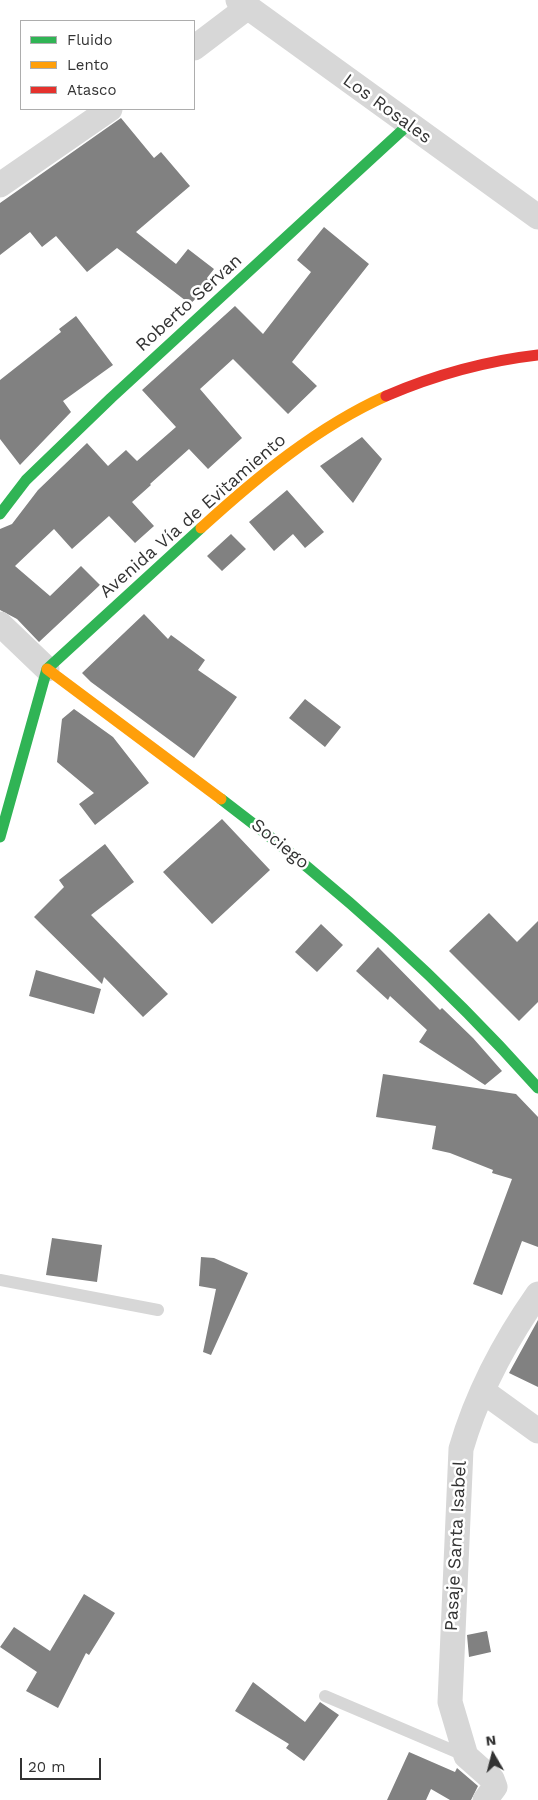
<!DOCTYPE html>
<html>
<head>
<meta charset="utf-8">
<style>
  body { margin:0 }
  #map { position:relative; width:538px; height:1800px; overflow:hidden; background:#fff; font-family:"Work Sans",sans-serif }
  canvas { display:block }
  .legend { position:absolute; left:20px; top:20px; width:175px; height:90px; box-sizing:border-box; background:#fff; border:1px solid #adadad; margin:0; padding:6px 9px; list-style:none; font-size:15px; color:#333 }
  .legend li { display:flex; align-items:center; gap:10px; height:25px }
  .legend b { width:25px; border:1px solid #adadad }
  .north { position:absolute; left:468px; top:1730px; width:50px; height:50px; -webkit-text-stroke:4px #fff; paint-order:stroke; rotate:352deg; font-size:14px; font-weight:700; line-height:20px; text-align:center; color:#333 }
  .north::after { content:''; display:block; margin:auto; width:18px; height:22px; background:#333; clip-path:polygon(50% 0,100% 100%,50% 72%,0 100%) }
  .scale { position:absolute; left:20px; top:1758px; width:81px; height:22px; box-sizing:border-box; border:2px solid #333; border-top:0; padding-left:6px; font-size:15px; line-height:18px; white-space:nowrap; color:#333; -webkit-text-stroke:4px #fff; paint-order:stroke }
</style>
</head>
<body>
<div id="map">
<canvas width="538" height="1800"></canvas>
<ul class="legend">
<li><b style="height:6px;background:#30b455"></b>Fluido</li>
<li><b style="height:6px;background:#ff9f0a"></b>Lento</li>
<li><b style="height:6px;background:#e5322d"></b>Atasco</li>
</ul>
<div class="north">N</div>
<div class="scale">20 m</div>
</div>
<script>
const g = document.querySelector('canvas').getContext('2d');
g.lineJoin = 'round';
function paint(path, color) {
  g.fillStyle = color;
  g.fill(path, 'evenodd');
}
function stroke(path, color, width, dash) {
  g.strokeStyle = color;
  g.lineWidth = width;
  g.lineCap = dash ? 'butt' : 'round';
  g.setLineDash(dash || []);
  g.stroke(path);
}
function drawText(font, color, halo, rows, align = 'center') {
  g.font = font + ' "Work Sans",sans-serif';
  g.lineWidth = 5;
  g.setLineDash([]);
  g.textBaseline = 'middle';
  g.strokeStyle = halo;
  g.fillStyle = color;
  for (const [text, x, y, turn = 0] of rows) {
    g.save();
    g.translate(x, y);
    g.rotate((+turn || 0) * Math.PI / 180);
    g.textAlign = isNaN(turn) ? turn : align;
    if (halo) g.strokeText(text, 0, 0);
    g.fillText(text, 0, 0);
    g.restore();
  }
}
paint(new Path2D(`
  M 121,118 L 154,158 L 161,152 L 190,186 L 136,232 L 176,264 L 188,249 L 214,269 L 207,278 L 212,284 L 190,304 L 117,248 L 87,272 L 56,236 L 42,247 L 30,232 L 0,255 L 0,203 Z
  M 324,227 L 369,264 L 292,362 L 317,386 L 288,414 L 233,359 L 200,389 L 242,438 L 208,469 L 189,449 L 150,484 L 151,485 L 132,502 L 154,526 L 135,543 L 109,516 L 72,549 L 54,529 L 15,566 L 50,596 L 81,566 L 100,585 L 39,642 L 17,619 L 0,610 L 0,529 L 12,524 L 38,490 L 87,443 L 108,466 L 126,450 L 137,461 L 176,427 L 142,390 L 235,306 L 263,334 L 311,272 L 297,260 Z
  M 76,316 L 113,365 L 63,401 L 71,412 L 20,465 L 0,439 L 0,380 L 61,332 L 59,329 Z
  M 362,437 L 382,459 L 353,503 L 320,466 Z
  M 287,490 L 324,532 L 305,548 L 293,534 L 274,551 L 249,522 Z
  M 231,534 L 246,549 L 222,571 L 207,556 Z
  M 144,614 L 168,639 L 171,635 L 205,660 L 198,670 L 237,697 L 194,758 L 91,682 L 82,673 Z
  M 305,699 L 341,727 L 325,747 L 289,718 Z
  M 74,709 L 113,737 L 149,783 L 95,825 L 79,804 L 94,793 L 57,762 L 62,719 Z
  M 222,819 L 270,870 L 212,924 L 163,872 Z
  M 105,844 L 134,882 L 91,915 L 168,994 L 143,1017 L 104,977 L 102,984 L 34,917 L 64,887 L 59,880 Z
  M 489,913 L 517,942 L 538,921 L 538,1002 L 519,1021 L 449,951 Z
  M 321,924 L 343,945 L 317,972 L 295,952 Z
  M 378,947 L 440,1010 L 442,1008 L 473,1038 L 502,1071 L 485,1085 L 419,1042 L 427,1030 L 390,996 L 388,1000 L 356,971 Z
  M 36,970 L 101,989 L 94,1014 L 29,996 Z
  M 383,1074 L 516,1094 L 538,1117 L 538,1247 L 522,1241 L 502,1295 L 473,1284 L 512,1179 L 492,1173 L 493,1170 L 450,1153 L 432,1149 L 436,1126 L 376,1117 Z
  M 52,1238 L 102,1245 L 97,1282 L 46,1275 Z
  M 201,1257 L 214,1258 L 248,1273 L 211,1355 L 203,1352 L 216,1289 L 199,1286 Z
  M 538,1320 L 538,1387 L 509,1373 Z
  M 84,1594 L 115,1613 L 89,1655 L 86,1653 L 58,1708 L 26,1691 L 37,1672 L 0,1647 L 14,1627 L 50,1651 Z
  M 487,1631 L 491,1652 L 469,1657 L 467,1635 Z
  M 253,1682 L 305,1722 L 320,1702 L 339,1715 L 304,1761 L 286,1748 L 289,1744 L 235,1711 Z
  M 409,1752 L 455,1772 L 457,1768 L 478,1786 L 471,1800 L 450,1800 L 431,1789 L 426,1800 L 387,1800 Z`), '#818181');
stroke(new Path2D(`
  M 0,1280 L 158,1310
  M 325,1696 L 466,1756`), '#d7d7d7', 12);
stroke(new Path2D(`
  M 238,0 L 538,217
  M 194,48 L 248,7
  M 0,185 L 110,109
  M 0,624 L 47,669
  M 484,1392 L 538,1431
  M 485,1800 L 495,1787 L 492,1779 L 466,1756 L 450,1702 L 461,1449 C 477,1394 505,1341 538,1294`), '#d7d7d7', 25);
stroke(new Path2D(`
  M 0,514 L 26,480 L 111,398 L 408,125
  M 221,799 C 338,887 441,979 538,1088
  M 0,837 L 47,669 L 201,528`), '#30b455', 11);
stroke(new Path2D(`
  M 201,528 C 257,477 317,427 386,396
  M 47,669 L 221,799`), '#ff9f0a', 11);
stroke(new Path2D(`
  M 386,396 C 435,375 485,361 538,355`), '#e5322d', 11);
drawText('18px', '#333', '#fff', [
  ["Los Rosales",387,109,36],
  ["Roberto Servan",189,303,-42],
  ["Avenida Vía de Evitamiento",193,516,-41],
  ["Sociego",280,844,39],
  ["Pasaje Santa Isabel",456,1546,-87]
]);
</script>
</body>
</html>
